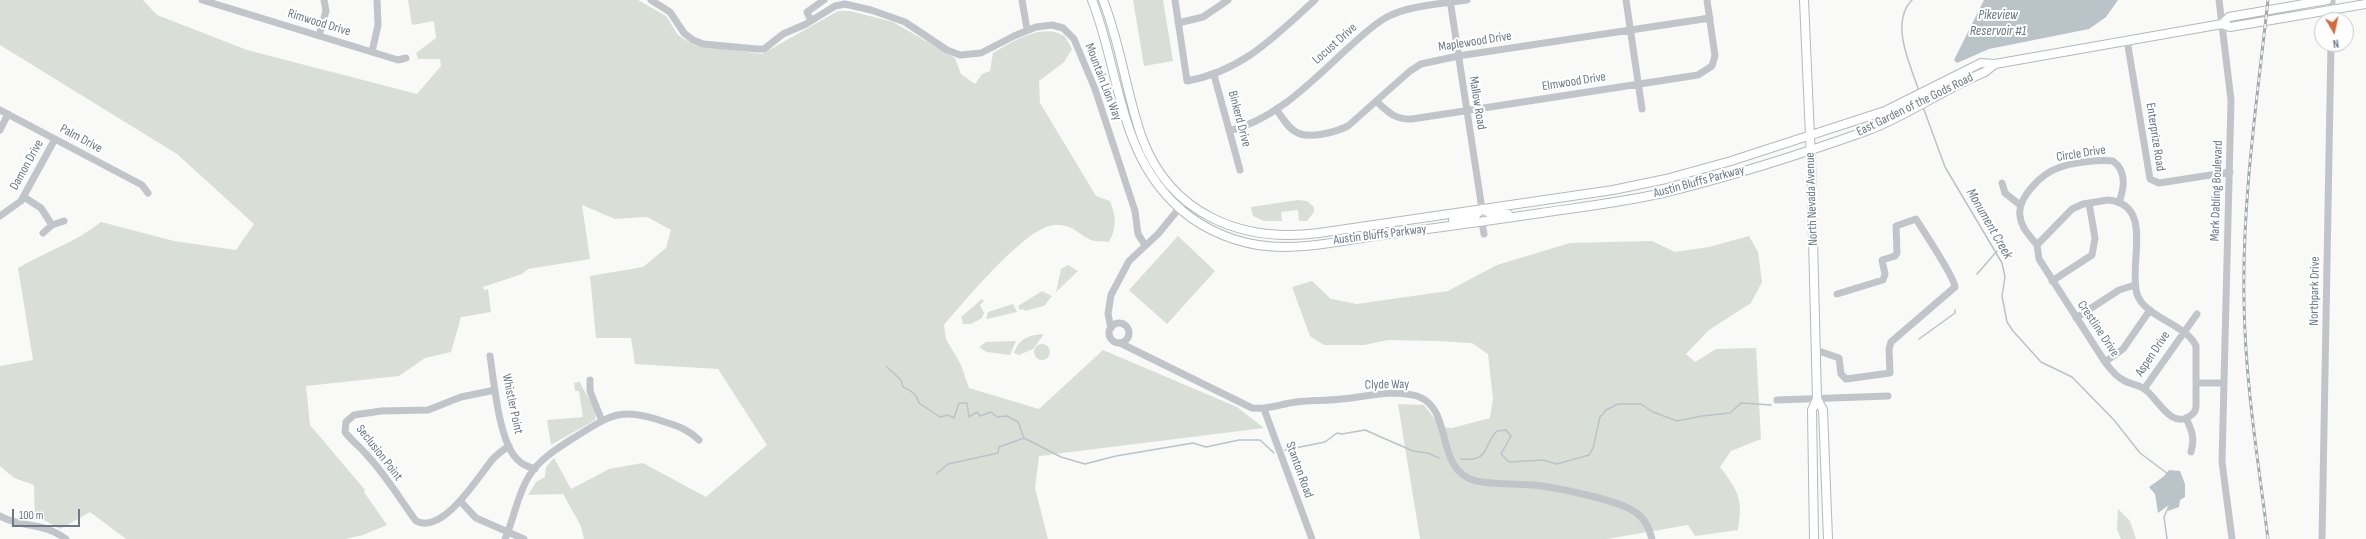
<!DOCTYPE html>
<html>
<head>
<meta charset="utf-8">
<style>
  body { margin:0 }
  #map { position:relative; width:2366px; height:539px; overflow:hidden; background:#f9f9f8; font-family:"Sofia Sans Condensed",sans-serif }
  canvas { display:block }
  .north { position:absolute; left:2314px; top:12px; width:40px; height:40px; box-sizing:border-box; background:#fff; border:1px solid #c4c9cf; border-radius:50%; rotate:171deg; font-size:11px; font-weight:700; line-height:16px; text-align:center; color:#6b7886 }
  .north::after { content:''; display:block; margin:auto; width:14px; height:18px; background:#d56b3c; clip-path:polygon(50% 0,100% 100%,50% 72%,0 100%) }
  .scale { position:absolute; left:12px; top:509px; width:68px; height:18px; box-sizing:border-box; border:2px solid #6b7886; border-top:0; padding-left:5px; font-size:12px; line-height:14px; white-space:nowrap; color:#6b7886; -webkit-text-stroke:3px #fff; paint-order:stroke }
</style>
</head>
<body>
<div id="map">
<canvas width="2366" height="539"></canvas>
<div class="north">N</div>
<div class="scale">100 m</div>
</div>
<script>
const g = document.querySelector('canvas').getContext('2d');
g.lineJoin = 'round';
function paint(path, color) {
  g.fillStyle = color;
  g.fill(path, 'evenodd');
}
function stroke(path, color, width, dash) {
  g.strokeStyle = color;
  g.lineWidth = width;
  g.lineCap = dash ? 'butt' : 'round';
  g.setLineDash(dash || []);
  g.stroke(path);
}
function drawText(font, color, halo, rows, align = 'center') {
  g.font = font + ' "Sofia Sans Condensed",sans-serif';
  g.lineWidth = 4;
  g.setLineDash([]);
  g.textBaseline = 'middle';
  g.strokeStyle = halo;
  g.fillStyle = color;
  for (const [text, x, y, turn = 0] of rows) {
    g.save();
    g.translate(x, y);
    g.rotate((+turn || 0) * Math.PI / 180);
    g.textAlign = isNaN(turn) ? turn : align;
    if (halo) g.strokeText(text, 0, 0);
    g.fillText(text, 0, 0);
    g.restore();
  }
}
paint(new Path2D(`
  M 0,0 L 143,0 L 157,15 L 247,50 L 417,94 L 441,66 L 440,59 L 418,59 L 416,53 L 436,38 L 434,21 L 412,25 L 408,0 L 638,0 L 666,16 L 678,35 L 694,45 L 762,54 L 838,11 L 850,11 L 893,22 L 955,58 L 961,74 L 975,84 L 982,74 L 990,71 L 993,53 C 1012,42 1042,22 1064,36 C 1067,39 1070,45 1072,49 L 1064,62 L 1039,81 L 1040,103 L 1096,196 L 1110,201 C 1116,216 1117,228 1109,242 C 1104,241 1095,242 1091,240 C 1077,234 1074,224 1055,225 C 1027,225 963,303 944,325 L 946,339 L 961,365 L 969,388 L 1039,409 L 1103,350 L 1237,407 L 1264,428 L 1039,456 L 1035,488 L 1048,539 L 584,539 L 581,526 L 563,494 L 528,495 L 536,482 L 545,477 L 546,467 L 554,458 L 571,489 L 609,469 L 643,463 L 706,497 L 767,445 L 718,369 L 635,364 L 631,338 L 596,338 L 590,276 L 643,267 L 666,248 L 671,230 L 647,217 L 615,219 L 582,205 L 590,259 L 528,269 L 522,274 L 483,287 L 484,290 L 488,289 L 491,312 L 461,317 L 451,352 L 425,358 L 399,376 L 306,386 L 310,425 L 365,490 L 364,492 L 387,525 L 363,535 L 345,539 L 126,539 L 90,512 L 60,529 L 44,520 L 35,520 L 34,485 L 14,478 L 0,466 L 0,366 L 33,360 L 18,268 C 45,252 76,242 101,222 L 174,241 L 236,250 L 254,224 L 177,154 L 0,45 Z
  M 1133,0 L 1163,0 L 1173,61 L 1144,66 Z
  M 1298,200 L 1307,201 L 1314,207 L 1314,212 L 1307,221 L 1299,221 L 1298,210 L 1281,212 L 1282,221 L 1264,221 L 1253,216 L 1251,207 Z
  M 1178,236 L 1215,271 L 1167,324 L 1129,290 Z
  M 1749,236 L 1758,252 L 1762,282 L 1751,303 L 1709,330 L 1686,354 L 1695,362 L 1716,349 L 1756,348 L 1761,439 L 1731,451 L 1720,467 C 1739,492 1743,499 1738,530 L 1695,536 L 1688,525 L 1607,539 L 1420,539 L 1398,404 L 1424,405 L 1441,427 L 1452,428 L 1490,418 L 1493,399 L 1488,354 L 1472,343 L 1438,341 L 1388,340 L 1364,345 L 1324,345 L 1310,336 L 1292,287 L 1312,281 L 1331,299 L 1357,304 L 1448,291 L 1497,265 L 1570,243 L 1652,241 L 1675,252 L 1709,247 Z
  M 1068,265 L 1078,271 L 1056,292 L 1061,269 Z
  M 1042,291 L 1052,296 L 1044,306 L 1025,311 L 1024,309 L 1020,310 L 1018,306 Z
  M 982,299 L 984,301 L 980,305 L 984,313 L 982,318 L 971,324 L 963,324 L 961,317 Z
  M 1013,304 L 1017,312 L 987,319 L 986,318 L 988,312 Z
  M 1044,334 L 1033,349 L 1019,355 L 1014,353 C 1019,338 1030,335 1044,334 Z
  M 1016,341 L 1010,355 L 987,352 L 979,347 L 986,342 Z
  M1034 352a8 8 0 1 1 16 0a8 8 0 1 1-16 0Z
  M 580,382 C 584,394 599,407 595,420 L 551,445 L 547,420 L 583,417 L 579,391 L 575,391 L 574,383 Z
  M 2118,509 L 2130,521 L 2136,539 L 2121,539 L 2117,529 Z`), '#d9ded7');
paint(new Path2D(`
  M 1984,0 L 2118,0 L 2106,17 L 2089,29 L 1989,49 L 1957,63 L 1954,60 Z
  M 2169,470 L 2180,471 L 2185,484 L 2185,497 L 2180,500 L 2179,507 L 2168,511 L 2169,505 L 2158,513 L 2155,494 L 2149,487 L 2163,477 Z`), '#bac3c8');
stroke(new Path2D(`
  M 1912,0 C 1889,23 1911,66 1919,91
  M 1923,107 L 1945,167 L 2002,263 L 2005,277 L 2002,296 L 2007,322 L 2013,331 L 2041,362 L 2072,377 L 2114,420 L 2140,453 L 2168,474
  M 1977,274 L 1997,251
  M 1919,339 L 1955,313 L 1955,310
  M 887,367 L 901,380 L 903,387 C 911,390 917,394 919,403 L 940,417 L 948,415 L 954,418 L 959,403 L 967,403 L 969,417 L 977,412 L 980,416 L 991,412 L 997,417 L 1007,416 L 1018,422 L 1024,438 L 1061,457 L 1085,464 L 1116,456 L 1193,443 L 1206,447 L 1239,440 L 1260,440 L 1274,453
  M 1285,450 L 1325,442 L 1337,433 L 1342,434 L 1365,430 L 1413,451 L 1428,453 L 1439,458
  M 1461,459 C 1491,462 1482,446 1497,431 L 1506,430 L 1511,436 L 1501,454 L 1509,462 L 1543,460 L 1557,464 L 1589,455 L 1593,448 L 1600,417 L 1606,410 L 1618,404 L 1641,404 L 1653,412 L 1677,421 L 1702,416 L 1730,413 L 1741,403 L 1771,405
  M 936,474 L 948,464 L 998,453 L 999,447 L 1024,438
  M 2167,539 L 2164,517 L 2169,506`), '#bac3c8', 1.5);
const major = new Path2D(`
  M 1092,0 C 1119,68 1118,148 1173,202 C 1195,225 1227,240 1258,245 C 1304,252 1352,238 1397,233 C 1445,227 1493,220 1541,213 C 1582,207 1623,202 1663,193 C 1733,176 1802,154 1869,130 C 1909,115 1945,88 1985,72 L 1995,64
  M 1103,0 C 1121,45 1126,93 1142,138 C 1171,215 1242,243 1319,233 L 1613,190 L 1666,179 L 1731,161 L 1885,111 L 1981,63 L 1995,64 L 2222,24 L 2229,17 L 2327,0
  M 1804,0 L 1811,159 L 1817,399 L 1823,410 L 1828,539
  M 2222,24 L 2230,27 L 2366,4
  M 1482,209 L 1489,213 L 1508,214
  M 1453,221 L 1475,216 L 1482,209
  M 1814,539 L 1812,410 L 1817,399`);
stroke(major, '#b5b9bd', 10);
stroke(new Path2D(`
  M 202,0 L 398,60 L 406,58
  M 651,0 L 670,12 L 684,33 L 693,40 L 703,44 L 757,49 L 764,49 L 783,34 L 806,24 L 835,6 L 845,4 L 871,10 L 905,22 L 947,50 L 960,55 L 981,53 L 1014,36 L 1036,27 L 1052,25 L 1063,28 L 1074,39 L 1095,89 L 1135,211 L 1138,234 L 1145,245
  M 1022,0 L 1027,29
  M 1175,0 L 1187,81 C 1243,71 1275,36 1315,0
  M 1450,0 L 1482,209
  M 1626,0 L 1642,109
  M 2219,0 L 2231,100 L 2222,462 L 2232,539
  M 2331,20 L 2332,0
  M 811,21 L 807,12 L 824,0
  M 1178,23 L 1203,17 L 1228,0
  M 319,36 L 326,11 L 324,0
  M 2127,40 L 2150,179 L 2159,183 L 2230,172
  M 372,52 L 378,25 L 377,0
  M 1214,75 L 1240,170
  M 1376,101 C 1388,112 1395,120 1412,119 L 1698,75 L 1712,66 L 1715,56 L 1707,0
  M 1276,109 C 1282,117 1288,129 1298,133 C 1310,139 1336,132 1348,126 L 1410,71 L 1421,64 L 1458,56 L 1710,18
  M 0,110 L 142,185 L 148,193
  M 0,130 L 8,114
  M 1229,131 C 1277,119 1313,80 1348,48 C 1361,37 1372,25 1387,17 C 1410,5 1441,4 1467,0
  M 2002,183 L 2005,193 L 2020,205
  M 24,197 L 41,208 L 52,225
  M 2108,200 C 2155,204 2128,264 2137,294 C 2144,317 2186,324 2196,346 L 2196,406 C 2196,411 2194,413 2190,416 C 2170,430 2157,396 2143,388 C 2138,385 2131,384 2125,381 C 2118,378 2110,369 2105,362 L 2039,259 L 2037,245 L 2072,209 L 2083,204 Z
  M 0,216 L 21,201 L 55,139
  M 1482,222 L 1484,234
  M 43,233 L 52,225 L 64,221
  M 2037,245 C 2030,236 2021,228 2020,216 C 2017,198 2041,174 2058,168 C 2070,163 2100,159 2113,161 C 2127,171 2124,189 2119,202
  M 2052,281 L 2092,255 L 2095,238 L 2089,203
  M 2076,318 L 2119,290 L 2135,285
  M1109 333a10 10 0 1 1 20 0a10 10 0 1 1-20 0Z
  M 1111,328 L 1108,314 L 1111,295 L 1129,261 L 1158,234 L 1186,200
  M 1120,343 L 1252,408 C 1268,410 1280,404 1296,402 C 1311,400 1326,401 1341,399 C 1365,397 1393,389 1417,396 C 1455,409 1433,470 1476,481 C 1494,485 1514,483 1533,485 C 1554,487 1619,500 1635,512 C 1645,518 1649,528 1652,539
  M 1816,350 L 1839,358 L 1841,374 L 1846,379 L 1890,373 L 1889,349 L 1891,342 L 1955,287 C 1954,276 1924,232 1916,219 L 1896,226 L 1897,253 L 1895,256 L 1882,260 L 1885,274 L 1883,280 L 1837,294
  M 490,356 C 494,381 499,444 518,460 C 522,465 529,467 535,469
  M 2105,362 L 2123,349 L 2150,310
  M 590,380 L 590,391 L 602,421
  M 2197,383 L 2224,383
  M 2144,389 L 2197,314
  M 495,390 L 461,397 L 428,410 L 381,411 L 354,415 L 346,422 L 345,432 C 352,441 359,446 366,454 C 385,474 400,499 416,521 C 443,535 478,477 492,460 C 497,454 503,450 509,446
  M 1777,400 L 1888,396
  M 1264,409 L 1312,539
  M 2186,418 C 2192,431 2195,438 2191,452
  M 461,502 L 476,518 L 524,539
  M 0,516 C 24,529 41,521 66,539
  M 505,539 C 514,519 517,495 529,476 C 540,459 555,450 572,439 C 611,415 619,406 665,422 C 678,426 689,430 699,440
  M 2322,539 L 2331,44`), '#c1c5c9', 7);
stroke(major, '#fff', 8);
const rail = new Path2D(`
  M 2268,539 C 2258,460 2245,381 2244,301 C 2242,201 2257,100 2268,0`);
stroke(rail, '#a3a9af', 3);
stroke(rail, '#fff', 1.5, [4.5]);
drawText('13px', '#6b7886', '#fff', [
  ["Rimwood Drive",319,23,17],
  ["Maplewood Drive",1475,42,-9],
  ["Locust Drive",1335,44,-42],
  ["Mountain Lion Way",1103,82,69],
  ["Elmwood Drive",1574,82,-9],
  ["Mallow Road",1477,103,81],
  ["East Garden of the Gods Road",1915,105,-26],
  ["Binkerd Drive",1239,119,75],
  ["Enterprize Road",2155,137,81],
  ["Palm Drive",81,139,28],
  ["Circle Drive",2081,154,-9],
  ["Damon Drive",27,165,-61],
  ["Austin Bluffs Parkway",1699,182,-15],
  ["Mark Dabling Boulevard",2217,191,-88],
  ["North Nevada Avenue",1812,199,-92],
  ["Austin Bluffs Parkway",1380,235,-7],
  ["Northpark Drive",2315,291,-89],
  ["Crestline Drive",2098,329,56],
  ["Aspen Drive",2153,354,-56],
  ["Clyde Way",1387,385,-1],
  ["Whistler Point",512,404,78],
  ["Seclusion Point",379,453,52],
  ["Stanton Road",1299,470,70]
]);
drawText('italic 14px', '#677880', '#fff', [
  ["Pikeview",1998,15],
  ["Reservoir #1",1998,31],
  ["Monument Creek",1989,224,60]
]);
</script>
</body>
</html>
